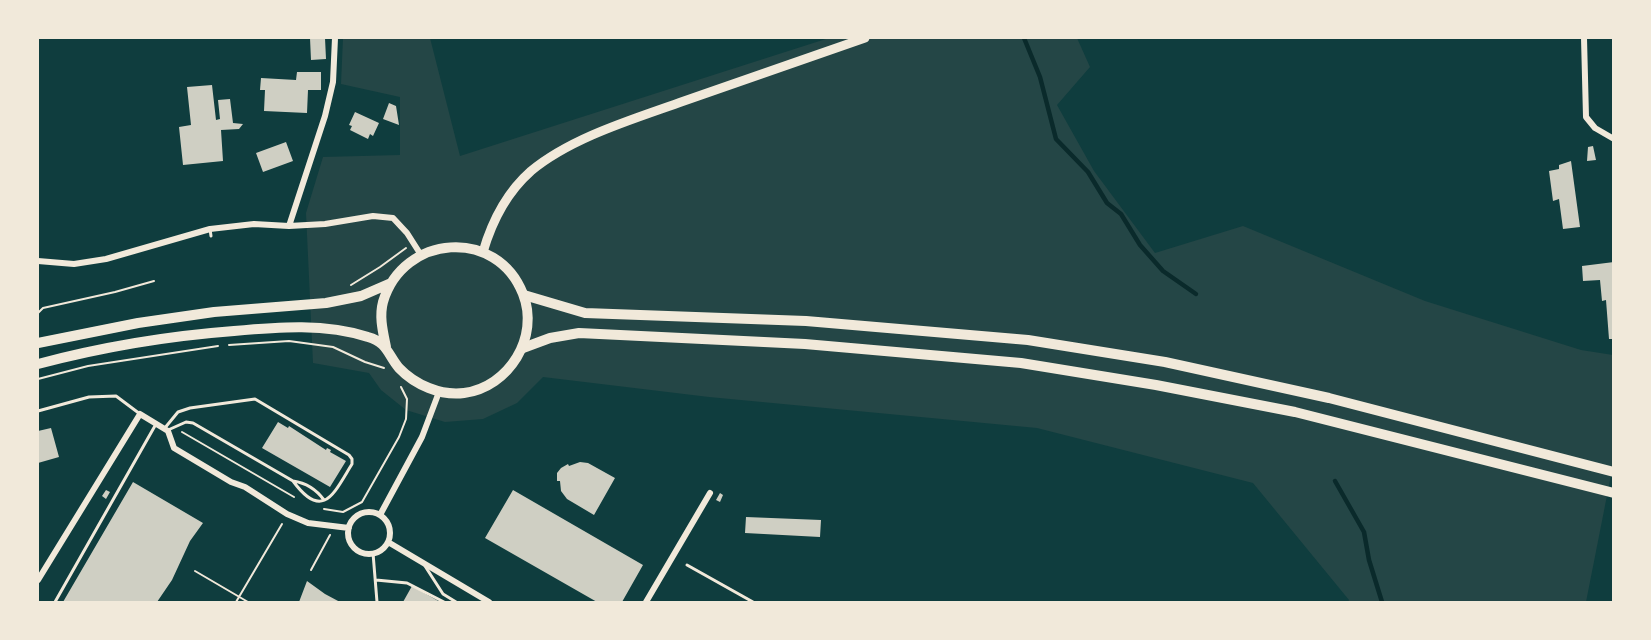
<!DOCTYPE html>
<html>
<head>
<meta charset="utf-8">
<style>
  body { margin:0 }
  #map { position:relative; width:1651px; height:640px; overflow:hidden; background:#0f3d3e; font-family:"IBM Plex Sans",sans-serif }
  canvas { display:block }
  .frame { position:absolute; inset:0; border:39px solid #f1e9da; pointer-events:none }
</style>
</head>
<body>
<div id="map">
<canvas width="1651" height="640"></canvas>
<div class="frame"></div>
</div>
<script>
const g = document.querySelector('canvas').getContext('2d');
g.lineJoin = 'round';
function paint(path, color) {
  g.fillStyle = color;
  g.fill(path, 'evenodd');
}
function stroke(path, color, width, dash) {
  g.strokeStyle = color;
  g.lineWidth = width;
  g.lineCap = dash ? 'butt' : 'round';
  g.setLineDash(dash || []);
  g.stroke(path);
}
paint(new Path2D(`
  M 343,38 L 430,38 L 460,156 L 829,38 L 1077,38 L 1090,67 L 1057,105 L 1094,171 L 1155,253 L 1243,226 L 1425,301 L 1581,350 L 1613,355 L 1613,465 L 1586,602 L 1348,602 L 1349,600 L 1253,483 L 1037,428 L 709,397 L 543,377 L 517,403 L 483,419 L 445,422 L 406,410 L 381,390 L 369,373 L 313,363 L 306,213 L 323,157 L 400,155 L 400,97 L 341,84 Z`), '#244646');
stroke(new Path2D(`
  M 1024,38 L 1040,77 L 1056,139 L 1088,172 L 1107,203 L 1121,214 L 1140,245 L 1163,271 L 1196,294
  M 1335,481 L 1364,532 L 1369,560 L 1382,602`), '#0a2a2b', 4.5);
paint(new Path2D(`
  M 310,38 L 325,38 L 326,59 L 311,60 Z
  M 297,72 L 321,72 L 321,90 L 308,90 L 307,113 L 264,111 L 265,90 L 260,90 L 261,78 L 296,80 Z
  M 212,85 L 216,120 L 220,119 L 218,100 L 230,99 L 233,123 L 243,124 L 239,129 L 221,130 L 223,161 L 183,165 L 179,127 L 191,125 L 187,87 Z
  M 389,103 L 396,106 L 399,125 L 383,119 Z
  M 355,112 L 379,123 L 373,136 L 370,134 L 368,139 L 350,130 L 352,126 L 349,125 Z
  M 286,142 L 293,161 L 263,172 L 256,153 Z
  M 1593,146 L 1596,160 L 1587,161 L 1588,147 Z
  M 1571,161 L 1580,227 L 1563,229 L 1559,199 L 1553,201 L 1549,171 L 1559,169 L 1559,165 Z
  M 1614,262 L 1614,339 L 1609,339 L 1606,300 L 1602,301 L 1600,280 L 1583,281 L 1582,266 Z
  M 278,422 L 288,428 L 289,426 L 326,450 L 327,448 L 331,450 L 330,452 L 346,461 L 330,487 L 262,448 Z
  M 51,428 L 59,457 L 38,463 L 38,431 Z
  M 580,462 L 588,463 L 615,478 L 594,515 L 567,499 L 561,491 L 560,481 L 557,481 L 557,473 L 561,468 L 568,464 L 569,466 Z
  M 133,482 L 203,523 L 190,541 L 172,580 L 157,602 L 63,602 Z
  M 106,490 L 110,492 L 106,499 L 102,496 Z
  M 513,490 L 643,565 L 622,602 L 597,602 L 485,538 Z
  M 720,493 L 723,495 L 720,502 L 716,500 Z
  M 746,517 L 821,520 L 820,537 L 745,533 Z
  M 307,581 L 325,594 L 340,602 L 299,602 Z
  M 412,586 L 440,602 L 403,602 Z`), '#cfcfc3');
stroke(new Path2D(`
  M 351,285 L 380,267 L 406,248
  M 38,313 L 43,308 L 115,292 L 154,281
  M 229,345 L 289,341 L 333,347 L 365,362 L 384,368
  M 38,379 L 88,366 L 218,346
  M 182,432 L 294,497
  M 324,509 L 343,512 L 362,502 L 399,437 L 406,419 L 407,399 L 401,387
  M 311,570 L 330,535
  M 195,571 L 248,602
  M 236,602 L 282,524`), '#f1e9da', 2);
stroke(new Path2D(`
  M 210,229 L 211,236
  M 38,411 L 89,397 L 116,396 L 140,414
  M 164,429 L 178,412 L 190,408 L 255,399 L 349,455 L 352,459 L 352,464 C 334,493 323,522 293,481 L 193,423 L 186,422 L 168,430
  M 293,481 C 307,483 316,489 324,500
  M 373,553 L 377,602
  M 687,565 L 753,602
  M 425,566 L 443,594 L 456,602
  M 376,580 L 407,583 L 444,602
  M 55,602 L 156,424`), '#f1e9da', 3);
stroke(new Path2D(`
  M 1584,38 L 1586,117 L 1595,128 L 1614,139
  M 289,226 L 325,116 L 333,82 L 335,38
  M 38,261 L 74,264 L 106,259 L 210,229 L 254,224 L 289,226 L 325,224 L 373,216 L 393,218 L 407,233 L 421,255
  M348 533a21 21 0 1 1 42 0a21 21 0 1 1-42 0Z
  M 380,515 L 422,437 L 439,392
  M 388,542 L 489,602
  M 38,580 L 140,414 L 168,431 L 174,448 L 231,482 L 245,487 L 287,514 L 308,523 L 349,528
  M 646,602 L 710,493`), '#f1e9da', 6);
stroke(new Path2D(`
  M 483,252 C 492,221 506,193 531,171 C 572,137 634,119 684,101 C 745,80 805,59 865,38`), '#f1e9da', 9);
stroke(new Path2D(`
  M 38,343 L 138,323 L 214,312 L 326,303 L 361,296 L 391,283
  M 38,364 C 102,347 168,336 234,331 C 279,327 325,323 368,337 C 387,342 388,355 399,368 C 415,385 441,396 464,393 C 509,387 540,337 523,294 C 497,227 403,234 383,302 C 379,317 383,332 386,347`), '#f1e9da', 10);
stroke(new Path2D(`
  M 524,295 L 585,313 L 806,321 L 1028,340 L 1165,362 L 1329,398 L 1614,472
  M 523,348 L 550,338 L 579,333 L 805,344 L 1021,363 L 1156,385 L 1295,412 L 1614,493`), '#f1e9da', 10);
</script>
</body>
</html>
